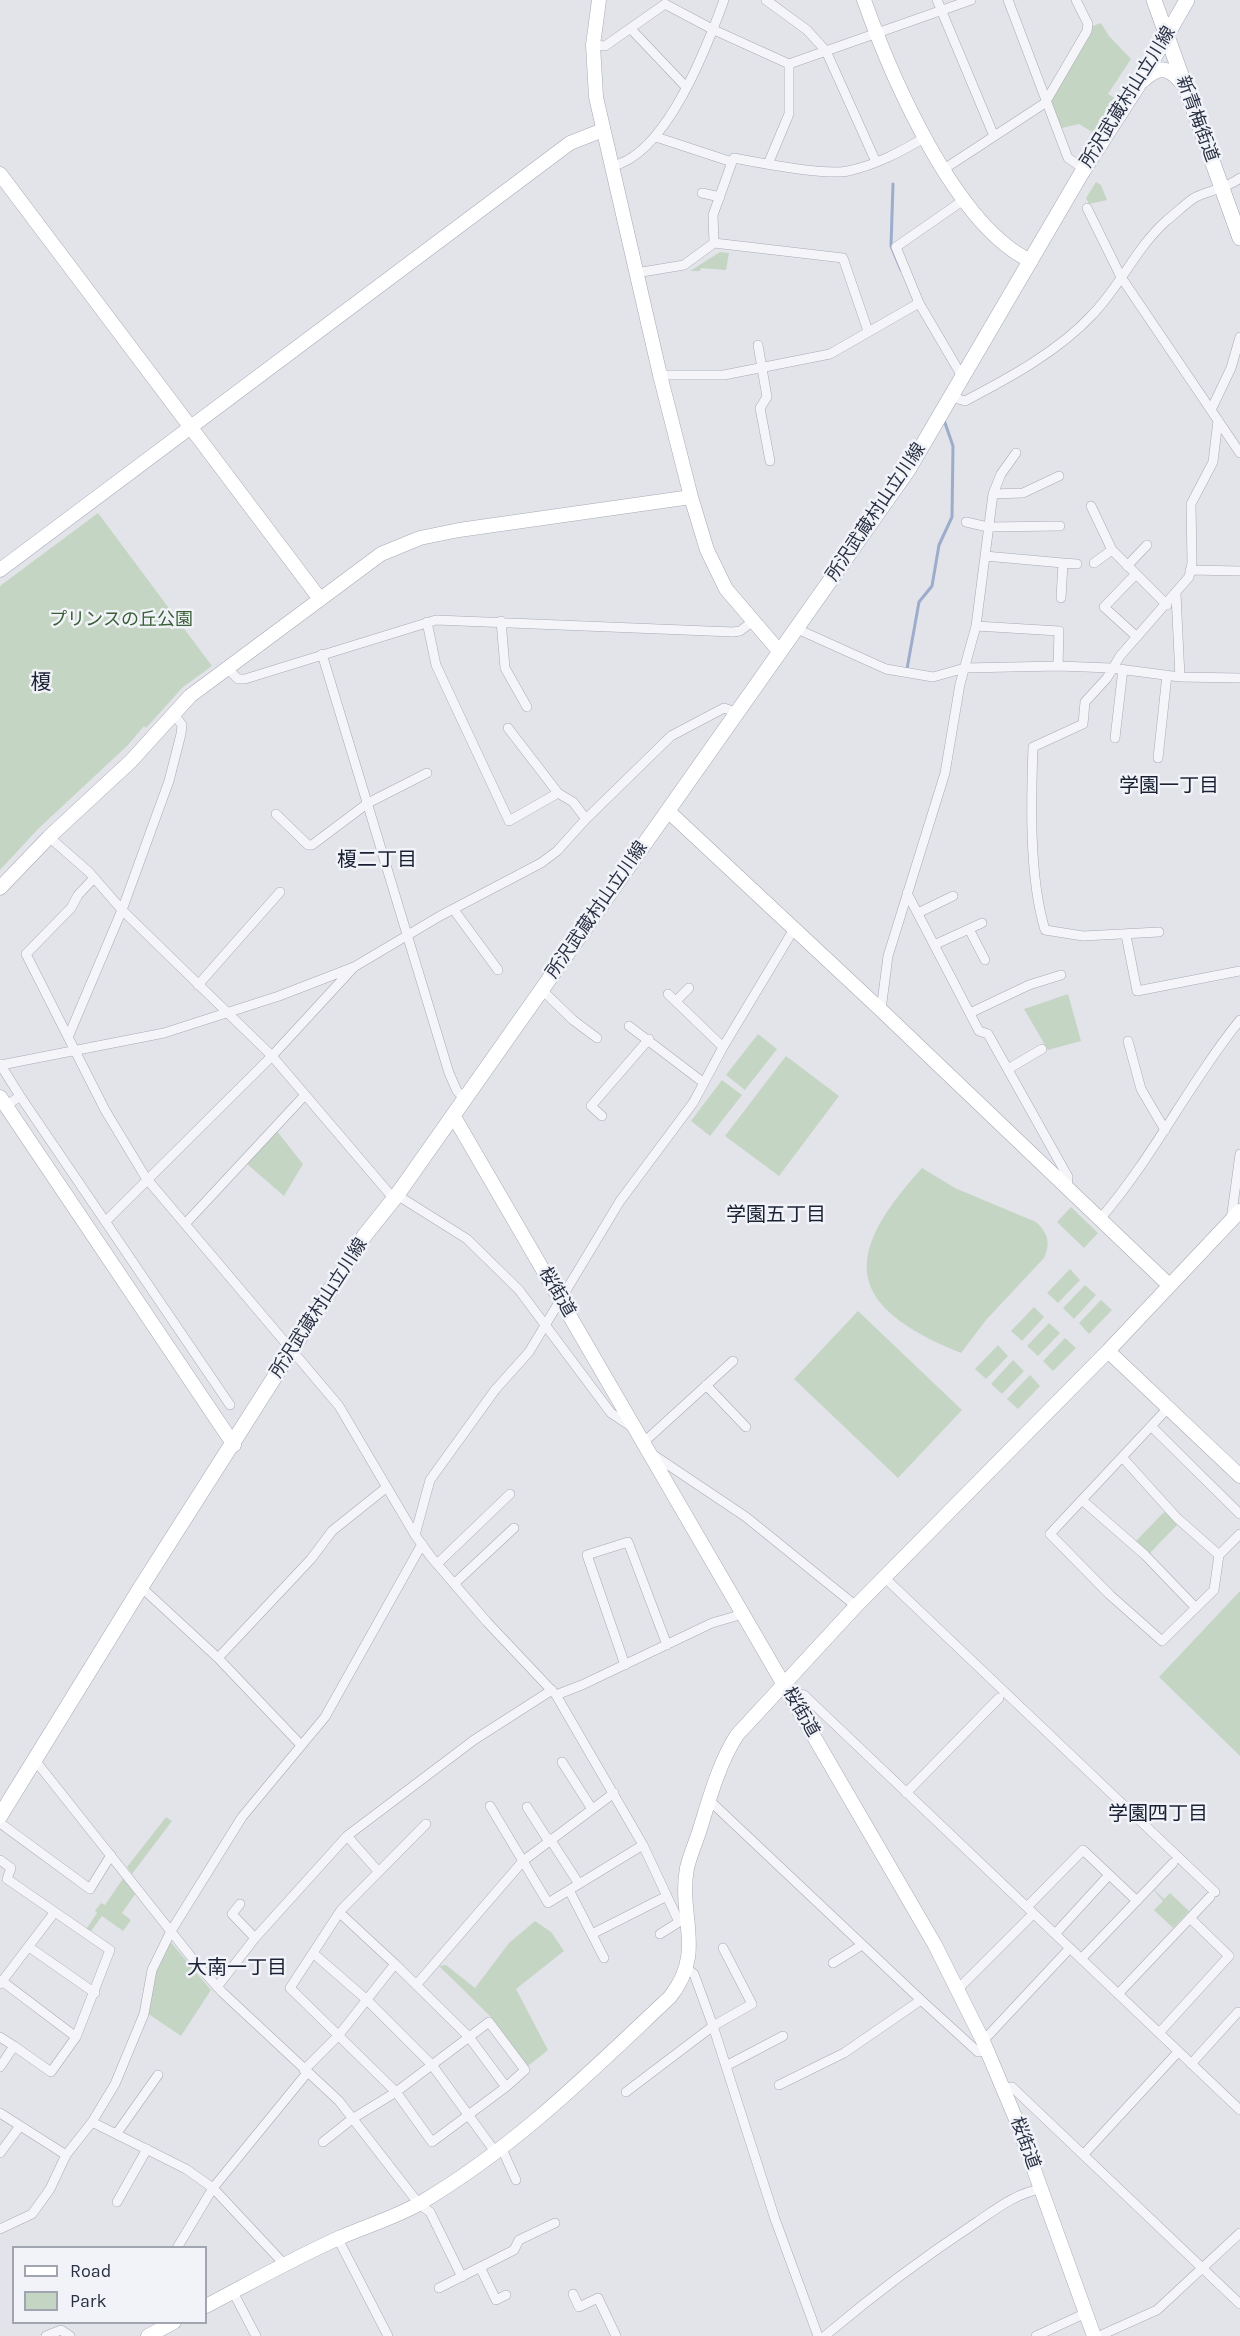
<!DOCTYPE html>
<html>
<head>
<meta charset="utf-8">
<style>
  body { margin:0 }
  #map { position:relative; width:1240px; height:2336px; overflow:hidden; background:#e2e4ea; font-family:Karla,sans-serif }
  canvas { display:block }
  .legend { position:absolute; left:12px; top:2246px; width:195px; height:78px; box-sizing:border-box; background:#f1f3f8; border:2px solid #a1a5b0; margin:0; padding:8px 10px; list-style:none; font-size:18px; color:#293043 }
  .legend li { display:flex; align-items:center; gap:12px; height:30px }
  .legend b { width:30px; border:2px solid #a1a5b0 }
</style>
</head>
<body>
<div id="map">
<canvas width="1240" height="2336"></canvas>
<ul class="legend">
<li><b style="height:8px;background:#fff"></b>Road</li>
<li><b style="height:16px;background:#c5d5c3"></b>Park</li>
</ul>
</div>
<script>
const g = document.querySelector('canvas').getContext('2d');
g.lineJoin = 'round';
function paint(path, color) {
  g.fillStyle = color;
  g.fill(path, 'evenodd');
}
function stroke(path, color, width, dash) {
  g.strokeStyle = color;
  g.lineWidth = width;
  g.lineCap = dash ? 'butt' : 'round';
  g.setLineDash(dash || []);
  g.stroke(path);
}
function drawText(font, color, halo, rows, align = 'center') {
  g.font = font + ' Karla,"Noto Sans JP",sans-serif';
  g.lineWidth = 5;
  g.setLineDash([]);
  g.textBaseline = 'middle';
  g.strokeStyle = halo;
  g.fillStyle = color;
  for (const [text, x, y, turn = 0] of rows) {
    g.save();
    g.translate(x, y);
    g.rotate((+turn || 0) * Math.PI / 180);
    g.textAlign = isNaN(turn) ? turn : align;
    if (halo) g.strokeText(text, 0, 0);
    g.fillText(text, 0, 0);
    g.restore();
  }
}
paint(new Path2D(`
  M 1101,23 L 1109,36 L 1131,59 L 1108,94 L 1115,98 L 1097,135 L 1079,124 L 1062,128 L 1049,104 L 1050,99 L 1093,26 Z
  M 1096,182 L 1101,185 L 1107,200 L 1089,204 L 1086,198 Z
  M 720,252 L 729,253 L 726,270 L 701,268 L 700,271 L 690,271 Z
  M 98,513 L 212,666 L 183,687 L 146,728 L 144,726 L 128,745 L 38,829 L 0,870 L 0,586 Z
  M 1068,994 L 1081,1041 L 1048,1050 L 1024,1009 Z
  M 758,1034 L 777,1049 L 745,1090 L 726,1075 Z
  M 786,1056 L 839,1096 L 779,1176 L 725,1136 Z
  M 722,1080 L 742,1095 L 710,1136 L 691,1121 Z
  M 276,1130 L 303,1164 L 284,1196 L 247,1164 Z
  M 922,1168 L 955,1188 L 1036,1222 C 1048,1233 1051,1243 1044,1258 L 986,1320 L 961,1353 C 845,1306 841,1257 922,1168 Z
  M 1071,1207 L 1098,1233 L 1084,1248 L 1057,1222 Z
  M 1070,1269 L 1080,1280 L 1058,1303 L 1047,1293 Z
  M 1085,1285 L 1096,1295 L 1074,1319 L 1063,1308 Z
  M 1101,1300 L 1112,1310 L 1089,1334 L 1079,1323 Z
  M 1034,1307 L 1044,1317 L 1022,1341 L 1011,1331 Z
  M 858,1311 L 962,1410 L 898,1478 L 794,1379 Z
  M 1049,1323 L 1060,1333 L 1038,1356 L 1027,1346 Z
  M 1065,1338 L 1076,1348 L 1053,1371 L 1043,1361 Z
  M 998,1345 L 1008,1356 L 986,1379 L 975,1369 Z
  M 1013,1360 L 1024,1371 L 1002,1394 L 991,1384 Z
  M 1030,1375 L 1040,1386 L 1018,1409 L 1007,1399 Z
  M 1164,1512 L 1178,1524 L 1149,1554 L 1136,1541 Z
  M 1240,1591 L 1240,1756 L 1159,1677 Z
  M 166,1817 L 172,1821 L 132,1874 L 127,1867 Z
  M 124,1877 L 136,1893 L 122,1913 L 131,1920 L 123,1931 L 102,1916 L 89,1934 L 85,1931 L 97,1913 L 95,1911 L 101,1903 L 105,1905 Z
  M 1151,1887 L 1164,1899 L 1170,1893 L 1189,1911 L 1173,1928 L 1154,1910 L 1163,1901 Z
  M 535,1921 L 551,1932 L 564,1951 L 516,1989 L 548,2050 L 528,2066 L 490,2016 L 439,1966 L 446,1965 L 475,1988 L 509,1943 Z
  M 168,1939 L 211,1990 L 181,2036 L 147,2013 L 154,1976 Z`), '#c5d5c3');
stroke(new Path2D(`
  M 893,184 L 891,246 L 901,270
  M 907,669 L 919,602 L 932,586 L 939,545 L 952,517 L 953,446 L 944,420`), '#9cadcb', 3);
const street = new Path2D(`
  M 766,0 L 807,30 L 826,51 L 876,162
  M 937,0 L 994,136
  M 1008,0 L 1068,158 L 1084,169
  M 631,29 L 686,87
  M 593,45 L 605,46 L 665,4 L 714,30 L 789,64 L 971,0
  M 656,137 L 732,162 L 734,158 C 760,163 826,176 848,171 C 876,165 900,152 924,138
  M 768,164 L 789,114 L 789,64
  M 612,166 C 666,155 707,47 724,0
  M 944,169 L 1045,103 L 1087,31 L 1088,24 L 1076,0
  M 702,193 L 720,197
  M 1087,208 L 1121,277 L 1240,453
  M 714,243 L 713,215 L 732,162
  M 636,273 L 684,265 L 714,243 L 843,258 L 868,331
  M 758,345 L 767,397 L 760,408 L 770,461
  M 660,375 L 724,375 L 830,354 L 919,303
  M 963,378 L 919,303 L 896,247 L 965,199
  M 952,397 L 965,401 C 1009,378 1059,351 1093,314 C 1121,285 1136,248 1166,221 C 1175,214 1185,204 1194,198 C 1209,190 1226,189 1240,178
  M 1211,410 L 1231,368 L 1240,337
  M 993,494 L 1023,493 L 1059,476
  M 1091,506 L 1112,550 L 1167,605
  M 966,522 L 988,527 L 1060,526
  M 985,556 L 1063,563 L 1061,598
  M 1063,563 L 1077,564
  M 1094,563 L 1112,550
  M 1127,566 L 1147,545
  M 1190,570 L 1240,571
  M 1136,574 L 1104,607 L 1137,637
  M 1176,594 L 1180,677
  M 501,621 L 505,668 L 527,707
  M 427,622 L 436,665 L 509,821 L 558,793 L 573,802 L 586,819
  M 976,626 L 1059,631 L 1058,666
  M 795,628 L 886,669 L 933,677 L 965,668 L 1058,666 L 1111,668 L 1180,677 L 1240,678
  M 322,654 L 449,1073 L 457,1091 L 464,1098
  M 227,668 L 238,679 L 245,679 L 436,620 L 733,632 L 740,631 L 752,622
  M 508,728 L 558,793
  M 1115,738 L 1123,669
  M 1158,758 L 1167,675
  M 276,814 L 308,845 L 312,845 L 368,803 L 427,773
  M 49,837 L 89,872 L 122,910 L 272,1056 L 394,1199
  M 94,878 L 78,895 L 71,908 L 26,954 L 105,1110 L 146,1178 L 339,1406 L 415,1535 L 431,1557 L 487,1622 L 556,1695 L 643,1845 L 679,1922 L 689,1921
  M 907,893 L 979,1031 L 988,1034 L 1068,1177 L 1067,1188
  M 454,910 L 498,970
  M 918,913 L 953,896
  M 969,929 L 985,960
  M 1159,932 L 1083,936 L 1045,930 C 1029,877 1031,802 1033,747 L 1083,724 L 1085,702 L 1107,678 L 1120,656 L 1189,577 L 1192,563 L 1191,504 L 1213,462 L 1218,420
  M 1126,935 L 1137,991 L 1240,971
  M 934,945 L 982,923
  M 198,985 L 280,892
  M 541,989 L 573,1020 L 597,1038
  M 668,994 L 723,1047
  M 676,1001 L 689,988
  M 881,1010 L 888,956 L 945,773 L 960,684 L 976,626 L 993,494 L 1001,474 L 1016,453
  M 970,1013 L 1029,985 L 1061,975
  M 629,1026 L 704,1083
  M 69,1035 L 122,910 L 169,781 L 181,734 L 182,725 L 173,713
  M 1128,1041 L 1141,1089 L 1165,1130
  M 0,1064 L 20,1096 L 6,1106
  M 1,1065 L 164,1033 L 279,996 L 354,967 L 440,916 L 541,863 L 557,851 L 586,819 L 671,736 L 724,708 L 736,712
  M 1008,1069 L 1042,1049
  M 20,1096 L 230,1405
  M 602,1116 L 591,1106 L 649,1039
  M 397,1195 L 467,1239 L 519,1290 L 611,1413 L 632,1427
  M 1100,1219 C 1153,1158 1189,1083 1240,1020
  M 1231,1220 L 1240,1154
  M 106,1221 L 272,1056 L 354,967
  M 185,1224 L 305,1095
  M 706,1385 L 746,1427
  M 1168,1408 L 1050,1534 L 1110,1595 L 1162,1641 L 1214,1590 L 1219,1555 L 1240,1534
  M 1151,1426 L 1240,1514
  M 644,1442 L 733,1361
  M 652,1454 L 746,1517 L 856,1606
  M 1122,1457 L 1177,1518 L 1219,1555
  M 1082,1500 L 1145,1555 L 1196,1608
  M 415,1535 L 430,1480 L 495,1390 L 529,1352 L 620,1201 L 693,1103 L 723,1047 L 794,929
  M 437,1564 L 510,1494
  M 885,1578 L 1215,1892
  M 454,1584 L 514,1528
  M 141,1587 L 218,1658 L 300,1744
  M 218,1658 L 311,1559 L 332,1531 L 387,1487
  M 625,1665 L 587,1555 L 628,1542 L 667,1645
  M 790,1692 L 804,1695 L 1240,2110
  M 556,1695 L 582,1685 L 712,1623 L 743,1614
  M 34,1759 L 196,1963 L 222,1992 L 339,2101 L 419,2204 L 430,2212 L 462,2277
  M 562,1762 L 592,1809
  M 906,1793 L 999,1698
  M 709,1800 L 921,2000 L 844,2053 L 779,2085
  M 490,1806 L 548,1903 L 579,1884 L 550,1839
  M 527,1807 L 548,1840
  M 0,1823 L 90,1889 L 111,1855
  M 347,1836 L 378,1871
  M 0,1860 L 11,1868 L 7,1879 L 110,1950 L 76,2037 L 51,2072 L 14,2046 L 0,2067
  M 579,1884 L 643,1845
  M 569,1890 L 604,1958
  M 240,1904 L 232,1914 L 255,1938
  M 1027,1907 L 1083,1850 L 1137,1901
  M 341,1914 L 395,1964
  M 592,1934 L 667,1896
  M 660,1934 L 679,1922
  M 1055,1934 L 1109,1875
  M 29,1947 L 95,1993
  M 313,1953 L 367,2000 L 432,2065 L 496,2153
  M 1081,1959 L 1173,1863
  M 833,1963 L 862,1945
  M 686,1968 L 694,1974 L 713,2026 L 775,2219 L 818,2336
  M 2,1981 L 76,2037
  M 0,1984 L 54,1913
  M 417,1984 L 523,1861 L 614,1793
  M 217,1987 L 255,1938 L 347,1836 L 474,1740 L 552,1690
  M 958,1989 L 1033,1914
  M 1118,1994 L 1210,1897
  M 921,2000 L 978,2052 L 988,2051
  M 1159,2033 L 1229,1956 L 1190,1918
  M 0,2037 L 14,2046
  M 983,2041 L 1070,1948
  M 1191,2064 L 1238,2012
  M 726,2066 L 783,2036
  M 304,2070 L 338,2036 L 395,1964 L 469,2037 L 506,2087 L 432,2142 L 396,2092 L 290,1988 L 341,1910 L 426,1824
  M 1003,2088 L 1012,2087 L 1240,2304
  M 626,2092 L 713,2026 L 752,2004 L 723,1948
  M 0,2113 L 66,2155
  M 92,2122 L 186,2169 L 213,2188 L 285,2265
  M 117,2133 L 158,2075
  M 323,2142 L 352,2119 L 396,2092 L 489,2022 L 525,2070 L 506,2087
  M 502,2149 L 516,2180
  M 0,2153 L 20,2126
  M 1084,2154 L 1178,2052
  M 117,2202 L 147,2149
  M 0,2229 L 32,2214 L 50,2189 L 66,2155 L 92,2122 L 115,2084 L 144,2014 L 152,1970 L 171,1931 L 242,1817 L 325,1717 L 422,1544
  M 338,2239 L 388,2336
  M 177,2248 L 213,2188 L 307,2073
  M 480,2267 L 496,2300 L 506,2295
  M 439,2288 L 514,2250 L 519,2240 L 555,2223
  M 233,2292 L 256,2336
  M 573,2294 L 579,2307 L 598,2298 L 616,2336
  M 46,2336 L 61,2330 L 70,2336
  M 825,2336 C 873,2295 924,2257 977,2222 C 996,2209 1018,2192 1042,2189
  M 1036,2336 L 1086,2313
  M 1099,2336 L 1157,2310 L 1240,2233`);
const secondary = new Path2D(`
  M 599,0 L 593,45 L 596,97 L 660,375 L 691,497 L 707,550 L 726,589 L 779,651
  M 864,0 C 891,76 955,226 1031,261
  M 0,174 L 320,599
  M 0,570 L 570,143 L 603,130
  M 668,811 L 881,1010 L 1169,1285
  M 0,888 L 49,837 L 131,761 L 190,696 L 381,554 L 420,538 L 459,530 L 691,497
  M 0,1097 L 234,1445
  M 453,1115 L 935,1945 L 983,2041 L 1015,2117 L 1094,2336
  M 1108,1351 L 1240,1476
  M 206,2306 C 250,2283 294,2258 339,2238 C 366,2226 397,2217 422,2202 C 519,2144 589,2073 670,1997 C 706,1952 678,1917 687,1868 C 690,1855 696,1842 700,1829 C 710,1797 719,1763 737,1735 L 856,1606 L 1108,1351 L 1240,1211
  M 148,2336 L 174,2322`);
const primary = new Path2D(`
  M 1154,0 L 1240,238
  M 1143,80 C 1158,66 1169,66 1182,83
  M 0,1816 L 141,1587 L 365,1235 L 397,1195 L 908,470 L 1081,174 L 1137,87 L 1187,0`);
stroke(street, '#a7aab5', 10);
stroke(secondary, '#a7aab5', 15);
stroke(primary, '#a1a7b7', 16);
stroke(street, '#f5f5f9', 9);
stroke(secondary, '#fff', 14);
stroke(primary, '#fff', 15);
drawText('18px', '#293043', '#f1f3f8', [
  ["所沢武蔵村山立川線",1128,97,-58],
  ["新青梅街道",1197,119,70],
  ["所沢武蔵村山立川線",876,512,-56],
  ["所沢武蔵村山立川線",597,910,-55],
  ["桜街道",557,1292,60],
  ["所沢武蔵村山立川線",319,1308,-57],
  ["桜街道",801,1712,60],
  ["桜街道",1025,2143,70]
]);
drawText('18px', '#395f36', '#f1f3f8', [
  ["プリンスの丘公園",121,620]
]);
drawText('20px', '#1b2134', '#f1f3f8', [
  ["学園一丁目",1169,786],
  ["榎二丁目",377,860],
  ["学園五丁目",776,1215],
  ["学園四丁目",1158,1814],
  ["大南一丁目",237,1968]
]);
drawText('21px', '#1b2134', '#f1f3f8', [
  ["榎",41,683]
]);
</script>
</body>
</html>
